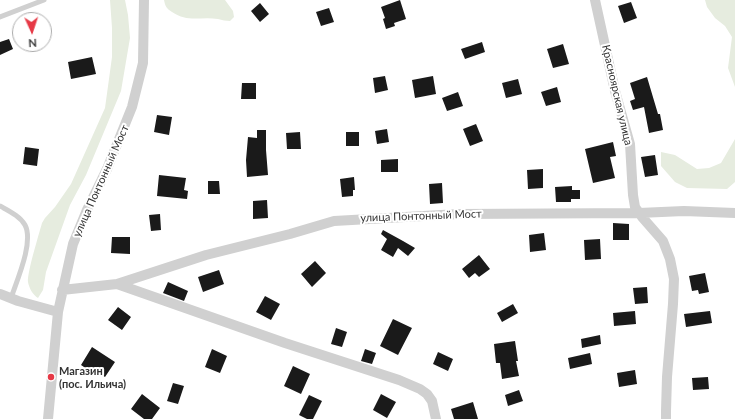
<!DOCTYPE html>
<html>
<head>
<meta charset="utf-8">
<style>
  body { margin:0 }
  #map { position:relative; width:735px; height:419px; overflow:hidden; background:#fff; font-family:Lato,sans-serif }
  canvas { display:block }
  .north { position:absolute; left:12px; top:12px; width:40px; height:40px; box-sizing:border-box; background:#fff; border:1px solid #adadad; border-radius:50%; rotate:177deg; font-size:11px; font-weight:700; line-height:16px; text-align:center; color:#333 }
  .north::after { content:''; display:block; margin:auto; width:14px; height:18px; background:#e63946; clip-path:polygon(50% 0,100% 100%,50% 72%,0 100%) }
</style>
</head>
<body>
<div id="map">
<canvas width="735" height="419"></canvas>
<div class="north">N</div>
</div>
<script>
const g = document.querySelector('canvas').getContext('2d');
g.lineJoin = 'round';
function paint(path, color) {
  g.fillStyle = color;
  g.fill(path, 'evenodd');
}
function stroke(path, color, width, dash) {
  g.strokeStyle = color;
  g.lineWidth = width;
  g.lineCap = dash ? 'butt' : 'round';
  g.setLineDash(dash || []);
  g.stroke(path);
}
function drawText(font, color, halo, rows, align = 'center') {
  g.font = font + ' Lato,sans-serif';
  g.lineWidth = 4;
  g.setLineDash([]);
  g.textBaseline = 'middle';
  g.strokeStyle = halo;
  g.fillStyle = color;
  for (const [text, x, y, turn = 0] of rows) {
    g.save();
    g.translate(x, y);
    g.rotate((+turn || 0) * Math.PI / 180);
    g.textAlign = isNaN(turn) ? turn : align;
    if (halo) g.strokeText(text, 0, 0);
    g.fillText(text, 0, 0);
    g.restore();
  }
}
paint(new Path2D(`
  M 110,0 L 125,0 L 128,15 L 130,38 L 121,91 L 86,175 L 70,205 L 46,272 L 43,290 L 38,298 C 33,295 29,288 28,282 C 27,273 39,234 42,223 L 45,218 L 55,207 L 71,184 L 105,108 L 112,57 L 112,28 Z
  M 164,0 L 225,0 L 233,11 L 234,17 L 230,21 C 226,21 222,20 218,19 C 201,16 188,23 172,12 C 167,9 165,6 164,0 Z
  M 705,0 L 735,0 L 735,87 L 728,68 L 732,37 L 725,26 L 715,18 L 707,7 Z
  M 735,139 L 735,182 L 727,189 L 687,188 L 675,182 L 661,166 L 661,152 L 675,155 L 697,169 L 709,168 L 721,163 Z`), '#e6ecdf');
paint(new Path2D(`
  M 400,0 L 406,19 L 394,23 L 395,26 L 386,29 L 383,19 L 385,18 L 381,7 Z
  M 631,2 L 637,18 L 624,23 L 618,6 Z
  M 260,3 L 269,14 L 260,22 L 251,11 Z
  M 329,8 L 334,22 L 321,26 L 316,12 Z
  M 9,39 L 13,49 L 0,55 L 0,42 Z
  M 482,42 L 485,52 L 465,59 L 461,49 Z
  M 563,44 L 569,64 L 553,68 L 547,49 Z
  M 92,57 L 96,74 L 71,79 L 68,62 Z
  M 385,76 L 388,90 L 375,93 L 373,78 Z
  M 433,76 L 436,94 L 415,98 L 412,80 Z
  M 647,77 L 658,114 L 660,114 L 663,130 L 649,133 L 644,107 L 633,110 L 630,101 L 635,99 L 630,83 Z
  M 518,79 L 522,94 L 506,98 L 502,83 Z
  M 242,83 L 256,83 L 256,99 L 241,99 Z
  M 557,87 L 561,102 L 546,106 L 541,92 Z
  M 458,92 L 463,106 L 447,111 L 442,98 Z
  M 157,115 L 172,117 L 169,135 L 154,132 Z
  M 476,124 L 483,141 L 470,146 L 463,129 Z
  M 387,129 L 389,142 L 377,144 L 375,131 Z
  M 257,130 L 266,130 L 266,150 L 268,175 L 247,177 L 246,160 L 248,137 L 257,138 Z
  M 300,132 L 301,149 L 287,149 L 286,133 Z
  M 346,132 L 359,132 L 359,146 L 346,146 Z
  M 613,142 L 616,156 L 610,157 L 615,178 L 593,183 L 585,149 Z
  M 25,147 L 39,149 L 37,166 L 23,164 Z
  M 655,155 L 658,175 L 645,177 L 641,157 Z
  M 398,159 L 398,172 L 381,172 L 381,160 Z
  M 543,169 L 543,188 L 528,189 L 527,170 Z
  M 159,175 L 186,178 L 184,190 L 188,191 L 187,199 L 157,196 Z
  M 354,177 L 355,190 L 353,190 L 353,196 L 342,197 L 340,179 Z
  M 208,181 L 219,181 L 220,194 L 208,194 Z
  M 442,183 L 443,203 L 430,204 L 429,184 Z
  M 572,186 L 572,190 L 580,190 L 580,199 L 571,199 L 571,202 L 556,202 L 555,187 Z
  M 267,200 L 268,218 L 253,219 L 253,201 Z
  M 160,214 L 161,230 L 151,231 L 149,215 Z
  M 613,223 L 629,224 L 629,240 L 613,240 Z
  M 383,230 L 403,241 L 415,248 L 408,256 L 398,248 L 393,257 L 381,250 L 387,239 L 381,234 Z
  M 544,233 L 546,250 L 530,252 L 529,235 Z
  M 112,237 L 130,237 L 130,254 L 111,253 Z
  M 600,239 L 601,259 L 585,260 L 584,240 Z
  M 479,255 L 490,269 L 479,277 L 475,273 L 469,278 L 462,269 Z
  M 315,261 L 326,273 L 312,287 L 301,274 Z
  M 219,270 L 224,284 L 203,292 L 198,277 Z
  M 705,273 L 709,292 L 699,294 L 698,290 L 692,291 L 689,276 Z
  M 168,282 L 188,291 L 184,301 L 163,293 Z
  M 647,287 L 648,303 L 635,304 L 633,288 Z
  M 265,296 L 280,304 L 271,320 L 256,312 Z
  M 513,304 L 518,313 L 502,322 L 497,313 Z
  M 118,307 L 131,317 L 122,330 L 108,320 Z
  M 635,311 L 636,324 L 614,326 L 613,313 Z
  M 710,311 L 712,323 L 686,327 L 684,314 Z
  M 393,319 L 412,328 L 398,355 L 380,346 Z
  M 336,328 L 347,332 L 342,347 L 331,344 Z
  M 600,335 L 601,344 L 582,348 L 581,339 Z
  M 515,341 L 518,361 L 516,361 L 519,376 L 502,379 L 500,363 L 496,363 L 494,344 Z
  M 92,347 L 115,362 L 105,377 L 98,372 L 96,375 L 81,365 Z
  M 212,349 L 227,356 L 220,373 L 205,367 Z
  M 365,349 L 376,353 L 372,364 L 361,361 Z
  M 438,352 L 453,359 L 448,371 L 433,364 Z
  M 590,353 L 592,364 L 570,369 L 568,358 Z
  M 293,366 L 310,374 L 301,394 L 284,386 Z
  M 635,370 L 637,384 L 619,387 L 617,373 Z
  M 708,377 L 709,389 L 693,390 L 692,378 Z
  M 173,383 L 184,386 L 178,404 L 167,401 Z
  M 519,390 L 523,401 L 508,406 L 505,395 Z
  M 142,394 L 160,408 L 152,419 L 144,419 L 131,409 Z
  M 381,394 L 396,402 L 387,418 L 373,410 Z
  M 309,395 L 322,401 L 313,419 L 307,419 L 299,415 Z
  M 473,402 L 478,419 L 454,419 L 451,409 Z`), '#1a1a1a');
stroke(new Path2D(`
  M 0,17 L 44,0
  M 0,206 C 9,211 20,216 25,225 C 34,242 17,280 11,298`), '#d0d0d0', 5);
stroke(new Path2D(`
  M 595,0 L 615,91 L 630,144 L 633,195 L 635,207 L 642,217 L 663,241 L 670,259 L 674,279 L 673,304 L 667,377 L 666,411 L 666,419
  M 117,284 L 285,343 L 399,380 L 420,389 L 427,394 L 432,401 L 436,419
  M 62,290 L 117,284 L 206,255 L 290,234 L 334,221 L 459,214 L 639,213 L 684,211 L 735,213
  M 0,294 L 18,301 L 58,312
  M 48,419 L 58,312 L 73,244 L 87,210 L 107,169 L 132,107 L 143,63 L 144,0`), '#d0d0d0', 10);
for (const [x, y, r, color] of [
  [51,377,4,"#e63946"]
]) {
  const dot = new Path2D();
  dot.arc(x, y, r, 0, 2 * Math.PI);
  g.fillStyle = color;
  g.fill(dot);
  stroke(dot, '#fff', 1.5);
}
drawText('11px', '#333', '#fff', [
  ["Красноярская улица",617,95,77],
  ["улица Понтонный Мост",101,181,-66],
  ["улица Понтонный Мост",421,216,-2]
]);
drawText('bold 11px', '#333', '#fff', [
  ["Магазин",59,371],
  ["(пос. Ильича)",59,384]
], 'left');
</script>
</body>
</html>
